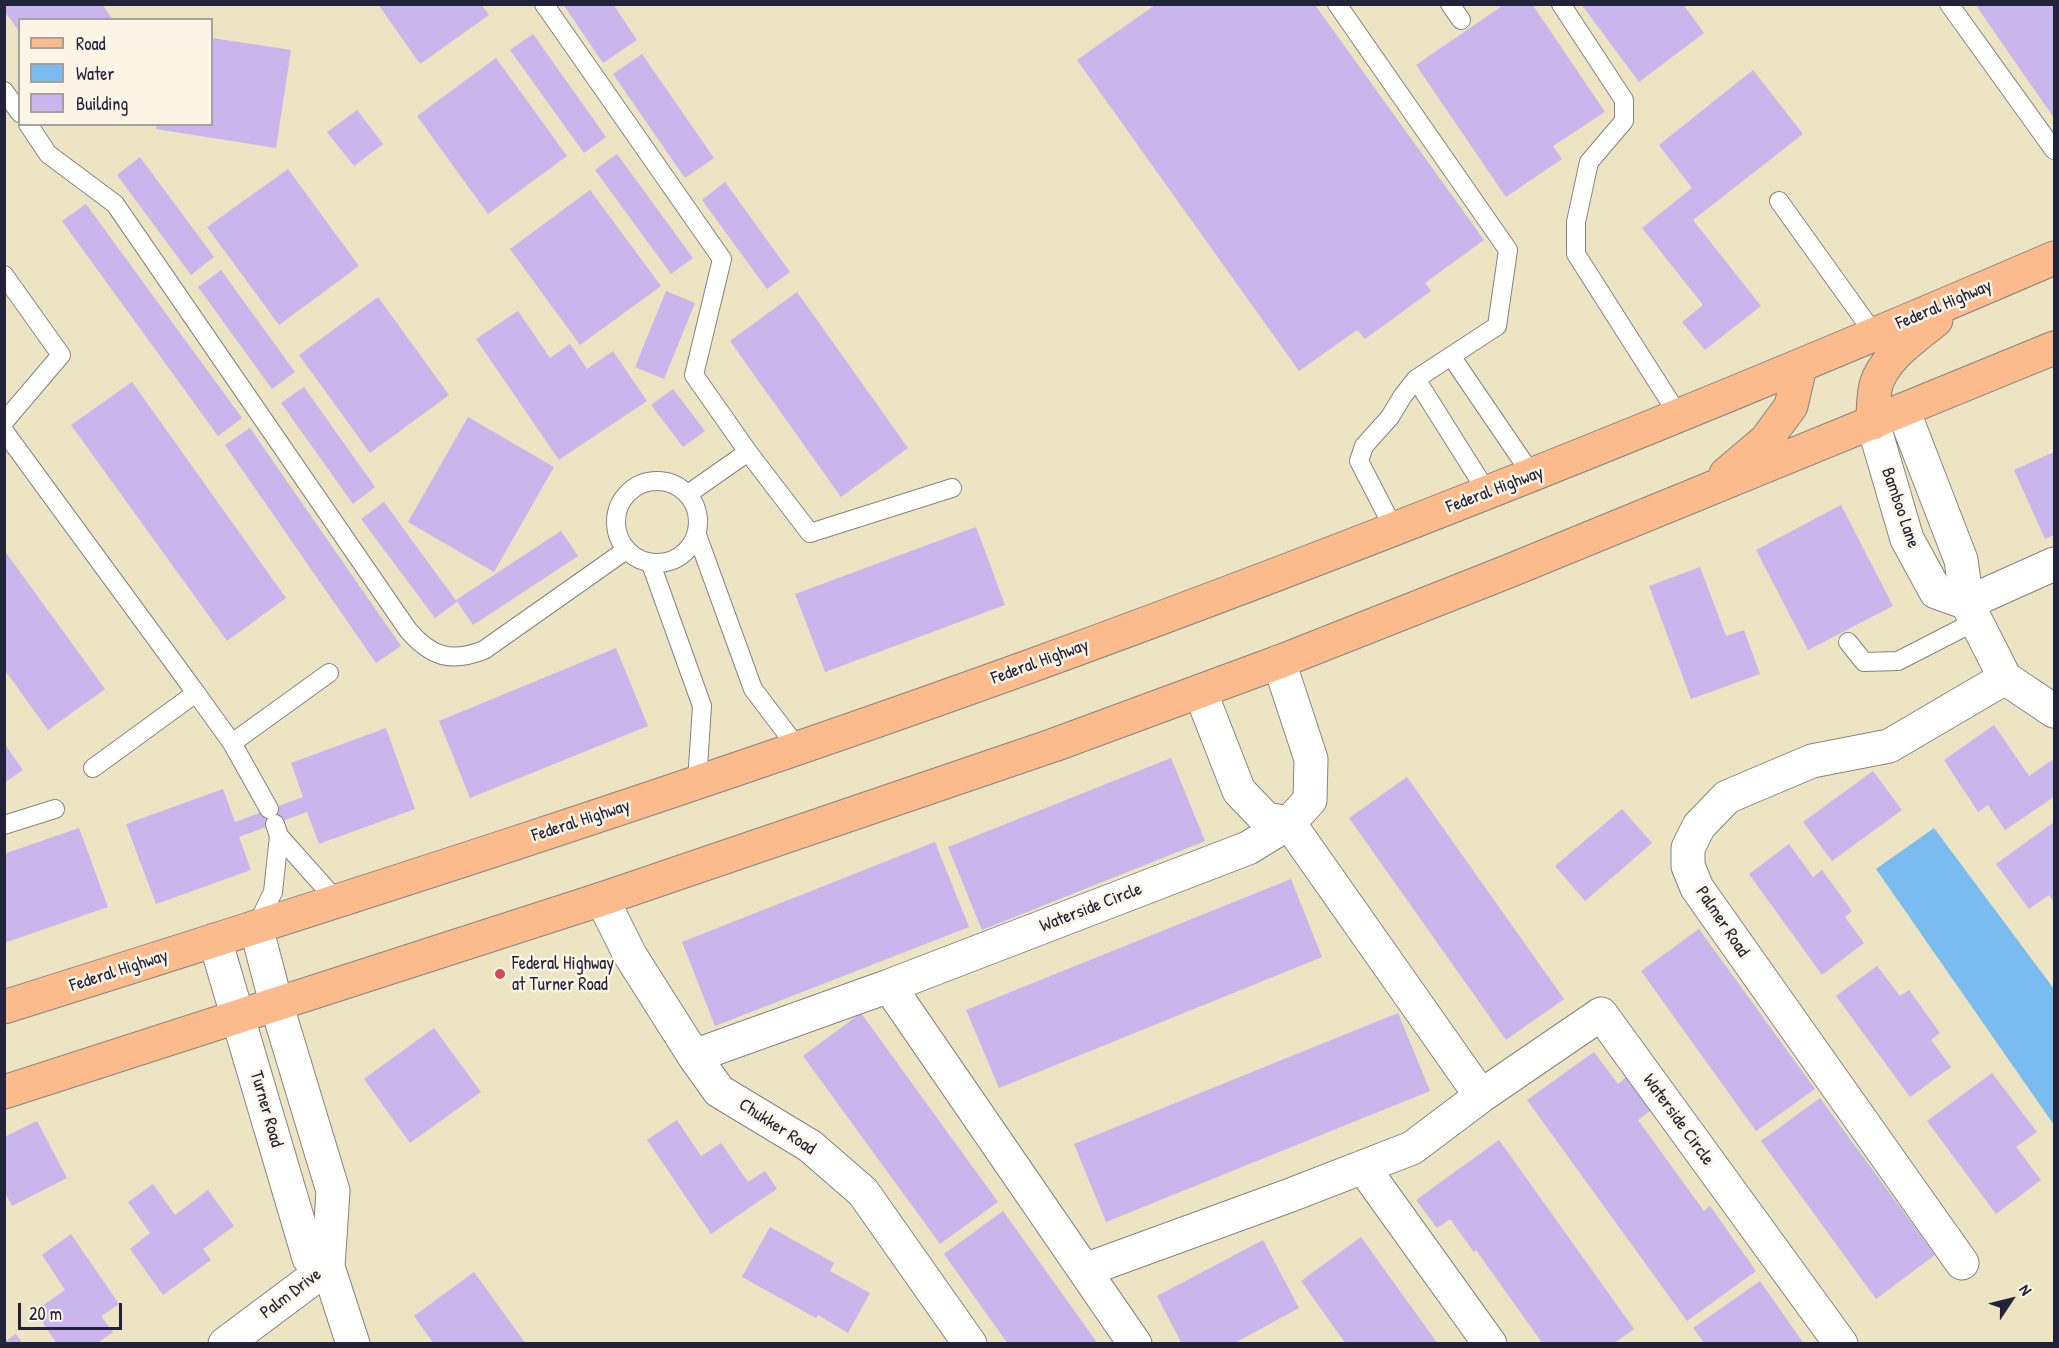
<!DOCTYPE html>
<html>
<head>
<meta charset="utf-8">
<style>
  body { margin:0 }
  #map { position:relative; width:2059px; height:1348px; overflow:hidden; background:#ece4c3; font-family:"Patrick Hand",sans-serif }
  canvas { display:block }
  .frame { position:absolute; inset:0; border:6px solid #22223b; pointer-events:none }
  .legend { position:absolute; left:18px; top:18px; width:195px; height:108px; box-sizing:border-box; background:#fcf5e5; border:2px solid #a5a1a1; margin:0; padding:8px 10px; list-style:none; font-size:18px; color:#22223b }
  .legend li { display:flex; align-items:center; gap:12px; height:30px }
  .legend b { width:30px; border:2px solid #a5a1a1 }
  .north { position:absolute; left:1981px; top:1270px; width:60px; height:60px; -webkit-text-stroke:4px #fcf5e5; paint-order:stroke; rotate:55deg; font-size:16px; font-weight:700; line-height:24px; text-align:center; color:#22223b }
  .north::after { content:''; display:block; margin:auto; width:21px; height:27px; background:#22223b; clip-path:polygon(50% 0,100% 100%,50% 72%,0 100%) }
  .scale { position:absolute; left:18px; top:1303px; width:104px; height:27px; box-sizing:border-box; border:3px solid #22223b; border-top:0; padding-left:8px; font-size:18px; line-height:21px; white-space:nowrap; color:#22223b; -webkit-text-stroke:4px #fcf5e5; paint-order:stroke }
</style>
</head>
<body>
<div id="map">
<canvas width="2059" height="1348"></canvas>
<div class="frame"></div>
<ul class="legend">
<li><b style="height:8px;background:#fbbb8d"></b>Road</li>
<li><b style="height:16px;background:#7abcef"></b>Water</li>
<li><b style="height:16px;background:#c8b6ed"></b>Building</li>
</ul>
<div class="north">N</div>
<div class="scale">20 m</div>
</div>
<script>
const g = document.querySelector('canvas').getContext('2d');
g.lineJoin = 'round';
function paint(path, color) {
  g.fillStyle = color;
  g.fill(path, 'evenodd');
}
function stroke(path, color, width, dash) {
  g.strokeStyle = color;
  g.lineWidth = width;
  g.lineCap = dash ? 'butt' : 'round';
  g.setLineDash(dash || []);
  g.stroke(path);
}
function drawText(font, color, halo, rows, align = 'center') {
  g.font = font + ' "Patrick Hand",sans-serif';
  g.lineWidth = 5;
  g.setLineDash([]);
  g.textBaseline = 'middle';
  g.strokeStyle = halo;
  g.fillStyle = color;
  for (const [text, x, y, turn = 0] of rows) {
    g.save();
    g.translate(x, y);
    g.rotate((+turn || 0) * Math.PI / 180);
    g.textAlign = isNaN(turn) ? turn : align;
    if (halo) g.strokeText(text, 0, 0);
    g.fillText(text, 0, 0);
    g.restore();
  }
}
paint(new Path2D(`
  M 1934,828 L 2054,989 L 2054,1125 L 1876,869 Z`), '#7abcef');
paint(new Path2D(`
  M 4,4 L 102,4 L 113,20 L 20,20 L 20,32 L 4,11 Z
  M 378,4 L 481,4 L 489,15 L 420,64 Z
  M 563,4 L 613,4 L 637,40 L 603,63 Z
  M 1505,4 L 1532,4 L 1605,112 L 1553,146 L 1562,159 L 1506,197 L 1416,65 Z
  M 1581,4 L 1683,4 L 1704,33 L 1639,82 Z
  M 1975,4 L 2054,4 L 2054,118 Z
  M 1155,5 L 1315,5 L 1484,240 L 1425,283 L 1431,291 L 1365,339 L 1357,330 L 1299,371 L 1077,60 Z
  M 533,34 L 606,137 L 584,153 L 510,50 Z
  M 212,38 L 291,50 L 276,148 L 156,129 L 157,124 L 212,124 Z
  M 642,54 L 714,158 L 685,178 L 613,74 Z
  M 496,58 L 567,156 L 488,214 L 417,116 Z
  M 1753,70 L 1803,134 L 1693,220 L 1761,306 L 1705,350 L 1682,322 L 1703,305 L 1642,228 L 1692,188 L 1659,145 Z
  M 357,110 L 383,144 L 354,166 L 327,132 Z
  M 617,154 L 693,258 L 671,274 L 595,170 Z
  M 140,157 L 214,257 L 191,275 L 117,175 Z
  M 288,169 L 359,266 L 279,325 L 207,227 Z
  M 725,182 L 790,272 L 767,289 L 702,200 Z
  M 590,190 L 661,286 L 580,345 L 510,249 Z
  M 86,204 L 242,418 L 218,436 L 62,221 Z
  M 221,270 L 295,372 L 272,389 L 198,287 Z
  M 666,291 L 695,303 L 664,379 L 635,367 Z
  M 797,292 L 908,448 L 841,497 L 730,341 Z
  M 378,297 L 449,395 L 370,453 L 299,355 Z
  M 518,311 L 550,358 L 570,344 L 587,369 L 613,351 L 647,401 L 559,460 L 476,339 Z
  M 132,382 L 286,598 L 227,641 L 71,425 Z
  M 304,387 L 375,487 L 353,504 L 281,403 Z
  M 673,389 L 705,431 L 683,447 L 651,405 Z
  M 468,417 L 554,467 L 494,572 L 408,522 Z
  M 250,428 L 401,646 L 376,663 L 225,445 Z
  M 2054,452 L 2054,535 L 2045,539 L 2014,470 Z
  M 384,502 L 457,602 L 435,618 L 361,519 Z
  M 1841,505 L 1893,606 L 1808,650 L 1756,550 Z
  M 976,527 L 1005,605 L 825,672 L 795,594 Z
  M 561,531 L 578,556 L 473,625 L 456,600 Z
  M 4,550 L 105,689 L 48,730 L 4,669 Z
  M 1700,567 L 1726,636 L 1744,630 L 1760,674 L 1691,699 L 1649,586 Z
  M 616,648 L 648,726 L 470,798 L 439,721 Z
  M 1994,725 L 2029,776 L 2052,760 L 2054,763 L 2054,797 L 2005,830 L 1988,805 L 1978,812 L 1944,760 Z
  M 386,728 L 415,809 L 319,844 L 307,812 L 239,837 L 251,870 L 156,904 L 126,824 L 223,789 L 235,822 L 303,797 L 291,763 Z
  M 4,743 L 23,770 L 4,783 Z
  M 1171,758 L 1205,841 L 982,930 L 948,847 Z
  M 1873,771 L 1902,810 L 1832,861 L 1803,822 Z
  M 1407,777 L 1564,999 L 1506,1040 L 1349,818 Z
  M 1622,809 L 1652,843 L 1585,901 L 1555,866 Z
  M 2054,822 L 2054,903 L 2049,895 L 2029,909 L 1996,864 Z
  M 79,828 L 108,907 L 4,943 L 4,854 Z
  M 935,842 L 969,927 L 715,1026 L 682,942 Z
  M 1789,844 L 1813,877 L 1822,870 L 1852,911 L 1845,917 L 1864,943 L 1822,975 L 1749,874 Z
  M 1291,879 L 1322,957 L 999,1088 L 966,1010 Z
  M 1699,929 L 1815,1089 L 1756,1131 L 1641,971 Z
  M 1877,966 L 1900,996 L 1909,990 L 1940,1033 L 1931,1040 L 1951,1067 L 1910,1097 L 1836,996 Z
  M 861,1013 L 998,1202 L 940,1244 L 803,1056 Z
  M 1398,1013 L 1430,1091 L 1106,1222 L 1074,1144 Z
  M 434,1028 L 481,1092 L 410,1143 L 364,1079 Z
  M 1594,1052 L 1618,1084 L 1626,1077 L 1650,1111 L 1638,1120 L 1704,1211 L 1710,1206 L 1756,1271 L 1687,1321 L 1527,1100 Z
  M 1992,1073 L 2037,1132 L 2016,1147 L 2041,1180 L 1996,1214 L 1927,1121 Z
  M 1820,1098 L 1935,1255 L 1876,1299 L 1761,1141 Z
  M 677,1120 L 701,1156 L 721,1143 L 748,1182 L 765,1171 L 777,1189 L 711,1234 L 647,1140 Z
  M 37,1121 L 67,1178 L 12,1206 L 4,1191 L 4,1137 Z
  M 1499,1140 L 1634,1329 L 1613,1344 L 1543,1344 L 1476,1250 L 1474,1252 L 1450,1219 L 1437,1228 L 1416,1200 Z
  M 153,1184 L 175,1215 L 208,1190 L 234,1226 L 203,1249 L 211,1260 L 163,1295 L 130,1249 L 150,1233 L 128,1202 Z
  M 1003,1211 L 1098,1344 L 1008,1344 L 944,1254 Z
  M 770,1227 L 834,1263 L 830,1271 L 870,1293 L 848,1333 L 818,1315 L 816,1318 L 742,1277 Z
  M 71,1234 L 119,1304 L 101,1316 L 113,1332 L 96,1344 L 57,1344 L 35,1311 L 65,1290 L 42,1255 Z
  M 1361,1237 L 1438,1344 L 1346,1344 L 1301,1281 Z
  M 1263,1240 L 1299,1308 L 1233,1344 L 1182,1344 L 1157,1296 Z
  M 474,1272 L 526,1344 L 434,1344 L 414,1316 Z
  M 1760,1281 L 1804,1344 L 1705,1344 L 1693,1328 Z
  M 16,1334 L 23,1344 L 4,1344 L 4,1342 Z`), '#c8b6ed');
const lane = new Path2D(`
  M 544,4 L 722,259 L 694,375 L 748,452
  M 1337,4 L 1508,250 L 1497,326 L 1416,379 L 1402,397 L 1390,417 L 1364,446 L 1359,461 L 1394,529
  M 1450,4 L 1461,20
  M 1561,4 L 1624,100 L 1624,121 L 1589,162 L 1576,222 L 1576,254 L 1679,416
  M 1949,4 L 2054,150
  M 4,91 L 20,113
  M 28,124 L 48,154 L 115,204 L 408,630 C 431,657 451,663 484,650 L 626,550
  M 1779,201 L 1875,335
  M 4,275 L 61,355 L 4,422
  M 1451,356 L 1532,475
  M 1416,379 L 1487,492
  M 4,431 L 196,693
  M616 522a41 41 0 1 1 82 0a41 41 0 1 1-82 0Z
  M 688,494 L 748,452 L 810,533 L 952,488
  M 697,535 L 753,689 L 797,747
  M 651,564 L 702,706 L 697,782
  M 1848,642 L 1864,662 L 1898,661 L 1976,621
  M 232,743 L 329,673
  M 93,768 L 196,693 L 232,743 L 269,809
  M 275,824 L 279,836 L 336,900
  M 4,825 L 55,809
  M 256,927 L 273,892 L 279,836`);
const street = new Path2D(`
  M 1903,410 L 1961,560 L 1967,603 L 1976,621 L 2005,678 L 2054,711
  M 1873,423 L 1907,539 L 1936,592 L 1967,603
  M 1967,603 L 2054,564
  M 1200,691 L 1239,791 L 1266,819 L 1289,823 L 1481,1096
  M 602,899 L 630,955 L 694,1056 L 719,1091 L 810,1146 L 863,1192 L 970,1344
  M 256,927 L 276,1003 L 333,1191 L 328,1267 L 353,1344
  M 215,940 L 309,1258 L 328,1267
  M 889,986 L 1135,1344
  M 694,1056 L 889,986 L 1248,848 L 1289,823 L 1310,800 L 1311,759 L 1279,662
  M 1363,1167 L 1490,1344
  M 1962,1263 L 1697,888 L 1688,866 L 1688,848 L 1699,826 L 1727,797 L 1812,761 L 1889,746 L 2005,678
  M 1085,1270 L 1288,1196 L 1412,1148 L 1481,1096 L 1601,1014 L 1841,1344
  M 225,1344 L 328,1267`);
const primary = new Path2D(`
  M 1873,423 C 1873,410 1873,398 1876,385 C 1884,357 1915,338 1936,320
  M 1726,474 L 1766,440 L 1791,406 L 1800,367
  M 4,1007 C 346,899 688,790 1025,668 C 1372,542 1715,404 2054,258
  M 4,1092 L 602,899 L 1054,745 L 1279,662 L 1509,571 L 2054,348`);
stroke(lane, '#87837f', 20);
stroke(street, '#87837f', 35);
stroke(primary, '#87837f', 35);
stroke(lane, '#fff', 18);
stroke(street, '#fff', 33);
stroke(primary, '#fbbb8d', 33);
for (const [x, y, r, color] of [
  [500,974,6,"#d1495b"]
]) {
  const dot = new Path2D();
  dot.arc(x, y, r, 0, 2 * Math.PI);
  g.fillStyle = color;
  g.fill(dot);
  stroke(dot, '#fcf5e5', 2);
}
drawText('18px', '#22223b', '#fcf5e5', [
  ["Federal Highway",1944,305,-23],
  ["Federal Highway",1495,490,-21],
  ["Bamboo Lane",1900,508,71],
  ["Federal Highway",1040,662,-20],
  ["Federal Highway",581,821,-18],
  ["Waterside Circle",1091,908,-21],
  ["Palmer Road",1722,922,56],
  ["Federal Highway",119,971,-18],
  ["Turner Road",266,1109,74],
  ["Waterside Circle",1678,1120,54],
  ["Chukker Road",777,1127,33],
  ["Palm Drive",291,1294,-37]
]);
drawText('18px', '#22223b', '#fcf5e5', [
  ["Federal Highway",512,964],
  ["at Turner Road",512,985]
], 'left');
</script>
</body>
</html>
